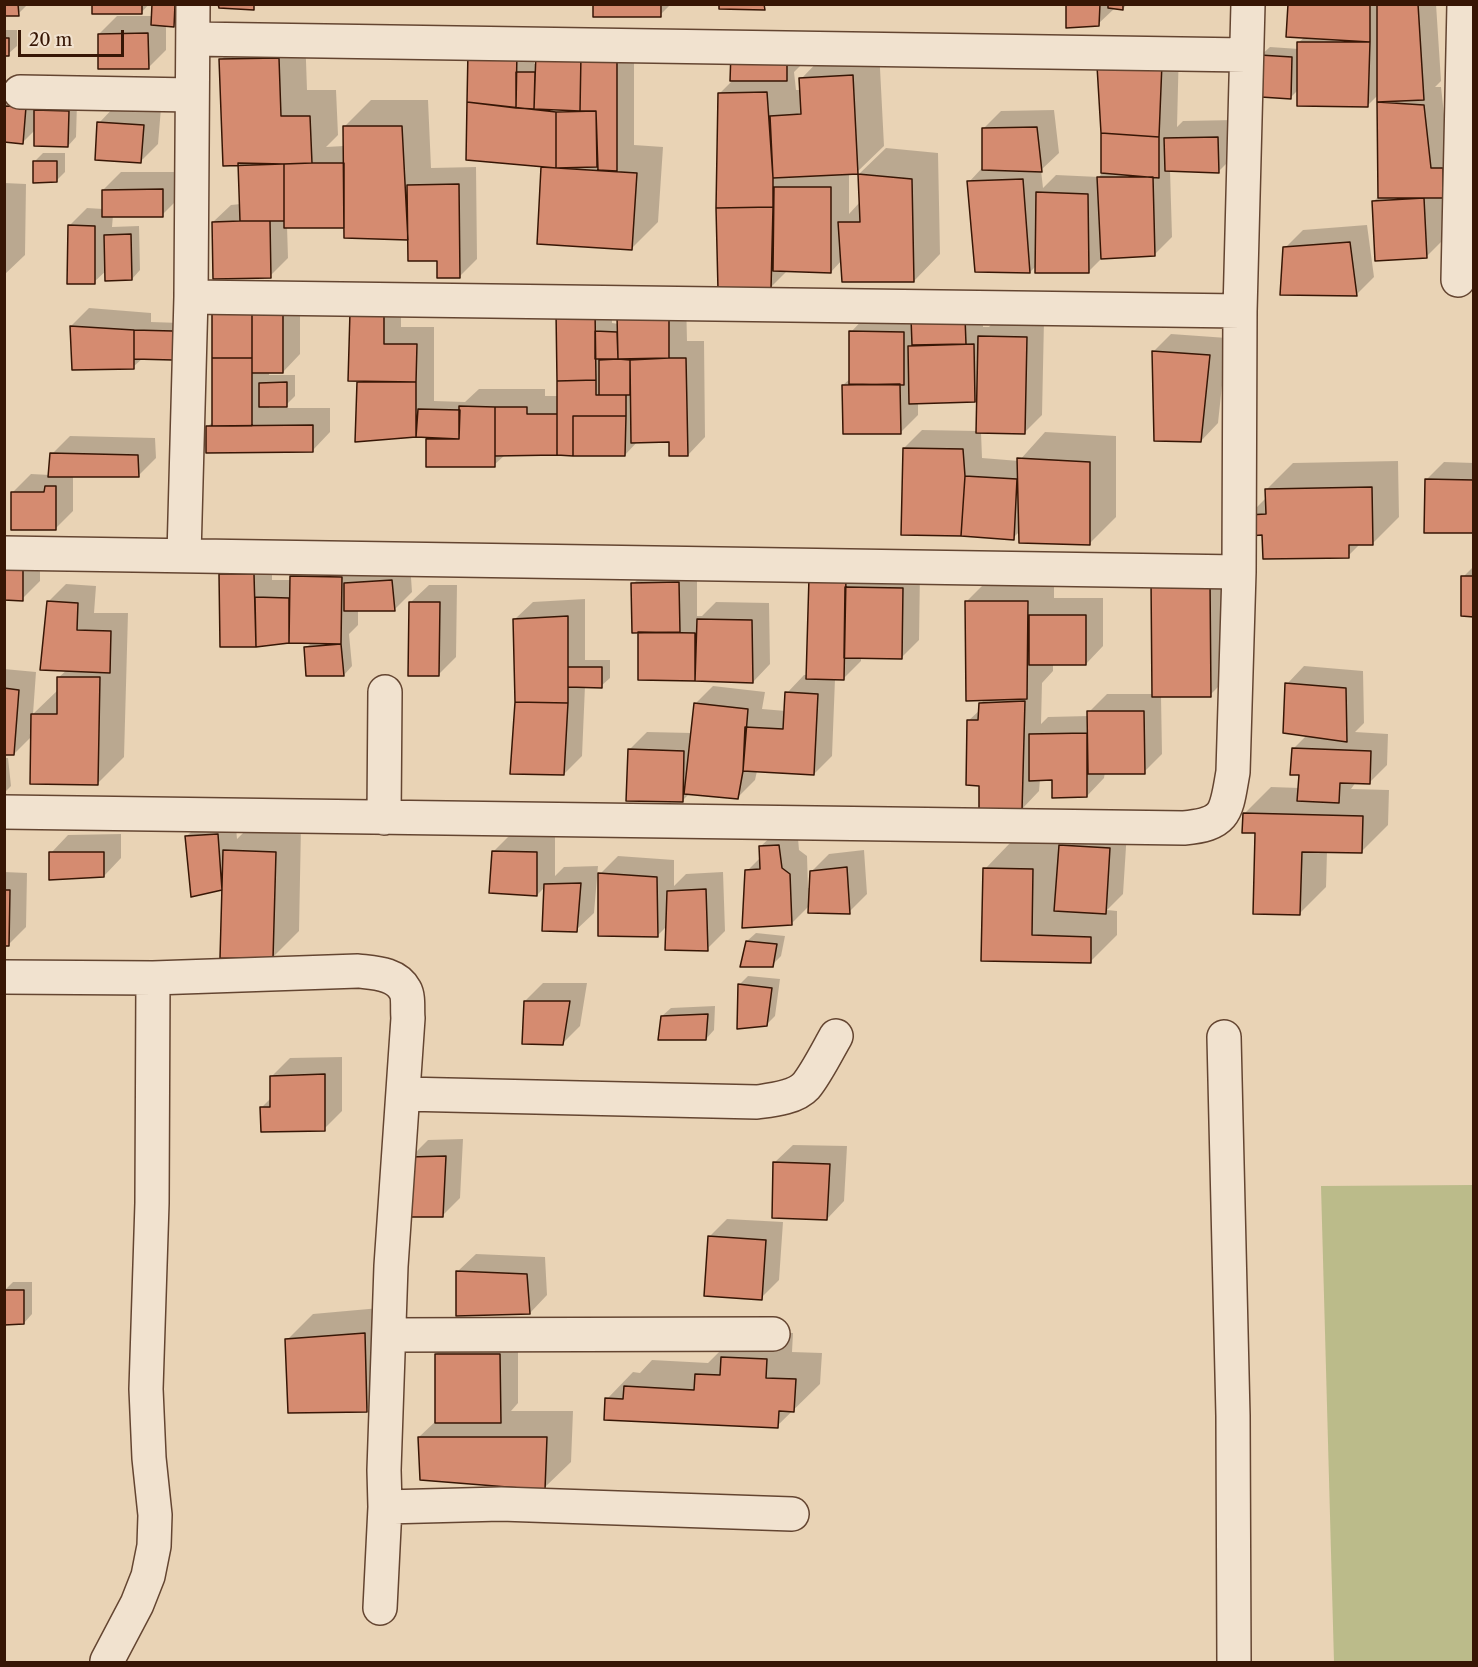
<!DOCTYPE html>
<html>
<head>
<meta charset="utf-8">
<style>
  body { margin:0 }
  #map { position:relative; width:1478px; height:1667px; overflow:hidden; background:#e9d3b5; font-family:"Libre Caslon Text",serif }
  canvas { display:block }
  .frame { position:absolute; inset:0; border:6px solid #371605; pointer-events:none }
  .scale { position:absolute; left:18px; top:30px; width:106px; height:27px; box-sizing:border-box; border:3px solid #371605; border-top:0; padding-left:8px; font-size:18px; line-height:21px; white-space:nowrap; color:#371605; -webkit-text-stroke:4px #f1e2cf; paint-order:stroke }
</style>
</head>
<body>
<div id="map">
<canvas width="1478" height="1667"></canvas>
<div class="frame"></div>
<div class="scale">20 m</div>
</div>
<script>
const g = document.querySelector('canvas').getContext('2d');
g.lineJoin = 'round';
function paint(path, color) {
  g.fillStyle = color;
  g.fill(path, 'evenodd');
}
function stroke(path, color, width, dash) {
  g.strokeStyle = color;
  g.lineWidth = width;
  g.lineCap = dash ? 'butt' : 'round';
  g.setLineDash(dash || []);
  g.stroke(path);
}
paint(new Path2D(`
  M 1473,1185 L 1473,1662 L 1334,1662 L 1321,1186 Z`), '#bbbb8a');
paint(new Path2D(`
  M 4,4 L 28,4 L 18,14 Z
  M 93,4 L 149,4 L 141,13 Z
  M 154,4 L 183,4 L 182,16 L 173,25 L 166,24 L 166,50 L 148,68 L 99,34 L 117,16 L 153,16 Z
  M 595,4 L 671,4 L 660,15 Z
  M 1068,4 L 1127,4 L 1123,9 L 1115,8 L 1098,24 Z
  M 1289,4 L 1436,4 L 1441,81 L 1435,87 L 1441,87 L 1448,151 L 1460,179 L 1442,197 L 1444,239 L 1426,257 L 1373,202 L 1379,196 L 1379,94 L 1368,105 L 1299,89 L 1290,98 L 1261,55 L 1270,47 L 1299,49 L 1299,42 L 1305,37 Z
  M 4,30 L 17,30 L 17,46 L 8,54 L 4,54 Z
  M 305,32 L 307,90 L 336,90 L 338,135 L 326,147 L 344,146 L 344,127 L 371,100 L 428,100 L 431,168 L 476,167 L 477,259 L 459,277 L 409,239 L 346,226 L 287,226 L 288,258 L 270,276 L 213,222 L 231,205 L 241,204 L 240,163 L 221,60 L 247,33 Z
  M 488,34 L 534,34 L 534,64 L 634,36 L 634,145 L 663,147 L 658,222 L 632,248 L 542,167 L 545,165 ZM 541,109 L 571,109 L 571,111 L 556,113 L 541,111 Z
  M 1179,46 L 1177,127 L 1183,121 L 1235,120 L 1236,154 L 1218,172 L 1170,170 L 1172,237 L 1154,255 L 1103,257 L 1088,272 L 1037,265 L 1030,272 L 969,182 L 983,167 L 983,129 L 1001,111 L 1054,110 L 1059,153 L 1041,170 L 1043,188 L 1056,175 L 1099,177 L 1102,173 L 1103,133 Z
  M 879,49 L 884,146 L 857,172 L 849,173 L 849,214 L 860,202 L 859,174 L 886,148 L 938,153 L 940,254 L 914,281 L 842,260 L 831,272 L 788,270 L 770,288 L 720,93 L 732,81 L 733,53 L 804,62 L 794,72 L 796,90 L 801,90 L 801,79 L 827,52 Z
  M 4,88 L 77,103 L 76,137 L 68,146 L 36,129 L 23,142 L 4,141 Z
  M 116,105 L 161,108 L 158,144 L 140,162 L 99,123 Z
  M 43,153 L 65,153 L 65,172 L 57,180 L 34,162 Z
  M 121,172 L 180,172 L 180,197 L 162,215 L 113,215 L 112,227 L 139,226 L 140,270 L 132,279 L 107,270 L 94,282 L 69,226 L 87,208 L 103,209 L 103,190 Z
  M 4,183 L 26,184 L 25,255 L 4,275 Z
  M 1367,225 L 1374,277 L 1356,295 L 1285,248 L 1303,230 Z
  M 612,293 L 612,323 L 619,324 L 686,298 L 687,341 L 704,341 L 705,437 L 688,455 L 671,441 L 638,441 L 625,455 L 505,455 L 494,465 L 427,439 L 431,436 L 357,440 L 358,380 L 351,312 L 401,295 L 401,327 L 434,327 L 434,401 L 465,402 L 479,389 L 545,389 L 545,396 L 559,396 L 557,312 Z
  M 300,295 L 300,354 L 283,372 L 269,372 L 269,375 L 295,375 L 295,396 L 286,405 L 269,405 L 269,408 L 330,408 L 330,432 L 313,450 L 208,426 L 214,421 L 213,313 Z
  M 982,300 L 983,327 L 989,327 L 997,318 L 1044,320 L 1042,415 L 1024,433 L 981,432 L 982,458 L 1019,461 L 1045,432 L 1116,436 L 1116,517 L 1089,544 L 1020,531 L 1013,538 L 904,448 L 922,430 L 977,431 L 978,397 L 975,401 L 918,402 L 918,415 L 900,433 L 843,385 L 851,378 L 851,332 L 868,314 Z
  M 89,308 L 151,313 L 151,322 L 181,323 L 172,358 L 143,358 L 133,367 L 71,326 Z
  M 1171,334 L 1227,338 L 1218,423 L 1201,441 L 1153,352 Z
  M 70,436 L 155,438 L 156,458 L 138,476 L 73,476 L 73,511 L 55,529 L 13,492 L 31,474 L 50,475 L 52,454 Z
  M 1398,461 L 1399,517 L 1373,543 L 1361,543 L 1348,556 L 1264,533 L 1248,516 L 1267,497 L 1267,489 L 1293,463 Z
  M 1444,462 L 1474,463 L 1474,532 L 1426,480 Z
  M 4,547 L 40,548 L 40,581 L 22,599 Z
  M 1179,555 L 1236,555 L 1236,669 L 1210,695 L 1161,696 L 1162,754 L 1144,772 L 1105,772 L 1104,778 L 1087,796 L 1053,778 L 1040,779 L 1039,791 L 1022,809 L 981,784 L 968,721 L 980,710 L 980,704 L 985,699 L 966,602 L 993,575 L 1054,575 L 1054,598 L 1103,598 L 1103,646 L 1086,664 L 1053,664 L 1053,671 L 1042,683 L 1041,724 L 1048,717 L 1089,716 L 1089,712 L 1107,694 L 1153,694 Z
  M 239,557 L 272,557 L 272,580 L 291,580 L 291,577 L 309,559 L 410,563 L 412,592 L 394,610 L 358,609 L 358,625 L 349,634 L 352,666 L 344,675 L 306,648 L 312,642 L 288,641 L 256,645 L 221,575 Z
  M 697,565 L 697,616 L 702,616 L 716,602 L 769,603 L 770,664 L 753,682 L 639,679 L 640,631 L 633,584 L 651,566 Z
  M 1474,566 L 1474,615 L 1463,577 Z
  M 920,571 L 919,640 L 901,658 L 861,657 L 861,661 L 843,679 L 835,679 L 832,756 L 814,774 L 757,771 L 755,780 L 737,798 L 690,793 L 682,801 L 629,750 L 647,732 L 692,733 L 696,703 L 713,686 L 765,692 L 762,709 L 786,711 L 787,693 L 804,675 L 808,675 L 810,577 Z
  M 66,584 L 96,586 L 94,613 L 128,613 L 124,757 L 98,783 L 33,735 L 14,754 L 4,754 L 4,669 L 36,672 L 33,714 L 59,689 L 59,677 L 67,670 L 48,602 Z
  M 429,585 L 457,585 L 456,657 L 438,675 L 411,602 Z
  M 585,599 L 585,660 L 610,660 L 610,678 L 601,686 L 585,686 L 582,756 L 564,774 L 517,702 L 515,619 L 533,602 Z
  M 1304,666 L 1363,671 L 1364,723 L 1355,732 L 1388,734 L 1387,765 L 1369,783 L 1356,782 L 1351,789 L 1389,790 L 1388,825 L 1361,852 L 1327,851 L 1326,887 L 1299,914 L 1257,832 L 1244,814 L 1271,787 L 1300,788 L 1300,774 L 1294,748 L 1307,735 L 1287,684 Z
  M 4,758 L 8,758 L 11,786 L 4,793 Z
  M 235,817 L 237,839 L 251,825 L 301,826 L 299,931 L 272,958 L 224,886 L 221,888 L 186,837 L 204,819 Z
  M 797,827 L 799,850 L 807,856 L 808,888 L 810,888 L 811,872 L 829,854 L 864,850 L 867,894 L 849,912 L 810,905 L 791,924 L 747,871 L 761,857 L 761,846 L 779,829 Z
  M 1078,828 L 1127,831 L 1123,894 L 1107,910 L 1117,911 L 1117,935 L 1091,961 L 983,959 L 985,869 L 1011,842 L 1059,843 L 1059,847 Z
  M 121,834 L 121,858 L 104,876 L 51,853 L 68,835 Z
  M 511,834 L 555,834 L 555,876 L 564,867 L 598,866 L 594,913 L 576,930 L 546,886 L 537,895 L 493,852 Z
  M 618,856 L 674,860 L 674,886 L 686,874 L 723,872 L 725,931 L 707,949 L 668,925 L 658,935 L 600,874 Z
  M 4,872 L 27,873 L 26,927 L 9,944 L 4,944 Z
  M 756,933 L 785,936 L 781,956 L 772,965 L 747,941 Z
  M 748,976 L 780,979 L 775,1016 L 766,1025 L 738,1027 L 740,984 Z
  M 543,983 L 587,983 L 580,1026 L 562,1044 L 525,1001 Z
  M 715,1006 L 714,1030 L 706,1039 L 662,1016 L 671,1008 Z
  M 342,1057 L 342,1111 L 324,1129 L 262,1107 L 272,1097 L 272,1076 L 290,1058 Z
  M 463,1139 L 460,1198 L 442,1216 L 410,1158 L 428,1140 Z
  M 793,1145 L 847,1146 L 844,1201 L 827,1219 L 775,1162 Z
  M 727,1219 L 783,1222 L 779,1280 L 761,1298 L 710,1236 Z
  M 476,1254 L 545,1257 L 547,1295 L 530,1313 L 458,1271 Z
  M 13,1282 L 32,1282 L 32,1314 L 24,1323 L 5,1290 Z
  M 391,1307 L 392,1384 L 366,1410 L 287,1340 L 313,1314 Z
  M 749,1331 L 793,1333 L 792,1352 L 822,1353 L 820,1384 L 777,1426 L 607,1399 L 633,1372 L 640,1373 L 652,1360 L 708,1363 L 723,1348 Z
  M 454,1336 L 518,1336 L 518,1403 L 511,1411 L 573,1411 L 571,1462 L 544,1488 L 419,1437 L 437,1420 L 436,1354 Z`), '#0003');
const building = new Path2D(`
  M 4,4 L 18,4 L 19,16 L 4,16 Z
  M 92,4 L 142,4 L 142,14 L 92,14 Z
  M 152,4 L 175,4 L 174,27 L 151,25 Z
  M 218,4 L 254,4 L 254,10 L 219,8 Z
  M 593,4 L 661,4 L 661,17 L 593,17 Z
  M 719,4 L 764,4 L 765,10 L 719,9 Z
  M 1066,4 L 1100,4 L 1099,26 L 1066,28 Z
  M 1108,4 L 1123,4 L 1123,10 L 1108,8 Z
  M 1288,4 L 1370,4 L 1370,42 L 1286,37 Z
  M 1377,4 L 1418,4 L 1424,100 L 1377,102 Z
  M 148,33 L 149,69 L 98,69 L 98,34 Z
  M 4,38 L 9,38 L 9,56 L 4,56 Z
  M 1297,42 L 1370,42 L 1368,107 L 1297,106 Z
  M 468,51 L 517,51 L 516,108 L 467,102 Z
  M 536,52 L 581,54 L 580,111 L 534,109 Z
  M 731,52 L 787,52 L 787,81 L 730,81 Z
  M 617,53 L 617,171 L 598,170 L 596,111 L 580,111 L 581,54 Z
  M 1260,55 L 1292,57 L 1291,99 L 1261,97 Z
  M 279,58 L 281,116 L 310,116 L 312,163 L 223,166 L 219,59 Z
  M 1162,63 L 1159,137 L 1101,133 L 1097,66 Z
  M 516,72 L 535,72 L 534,109 L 516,108 Z
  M 853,75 L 858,174 L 773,178 L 770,116 L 801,114 L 799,78 Z
  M 767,92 L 773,178 L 773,207 L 716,208 L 718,93 Z
  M 467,102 L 556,112 L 556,168 L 466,160 Z
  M 1377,102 L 1424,105 L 1431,168 L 1443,168 L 1443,198 L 1378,198 Z
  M 4,106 L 26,107 L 23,144 L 4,142 Z
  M 34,110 L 69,111 L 68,147 L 34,146 Z
  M 596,111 L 597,167 L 556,168 L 556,112 Z
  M 97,122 L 144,125 L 141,163 L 95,160 Z
  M 343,126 L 402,126 L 408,240 L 344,238 Z
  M 1037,127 L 1042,172 L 982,170 L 982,128 Z
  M 1101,133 L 1159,137 L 1159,178 L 1101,173 Z
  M 1218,137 L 1219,173 L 1165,171 L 1164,138 Z
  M 33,161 L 57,161 L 57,182 L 33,183 Z
  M 238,163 L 284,164 L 284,221 L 240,221 Z
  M 312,163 L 344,163 L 344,228 L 284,228 L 284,164 Z
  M 541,167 L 637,173 L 632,250 L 537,244 Z
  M 858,174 L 912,179 L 914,282 L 842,282 L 838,222 L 860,222 Z
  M 1097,177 L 1153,177 L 1155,256 L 1101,259 Z
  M 1023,179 L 1030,273 L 975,272 L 967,181 Z
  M 459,184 L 460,278 L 437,278 L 437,261 L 408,261 L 407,185 Z
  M 774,187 L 831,187 L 831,273 L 773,271 Z
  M 163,189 L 163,217 L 102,217 L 102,190 Z
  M 1036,192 L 1088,194 L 1089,273 L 1035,273 Z
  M 1424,198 L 1427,258 L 1375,261 L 1372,201 Z
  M 773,207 L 771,290 L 718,290 L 716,208 Z
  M 240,221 L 270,221 L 271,278 L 213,279 L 212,222 Z
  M 68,225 L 95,226 L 95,284 L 67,284 Z
  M 131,234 L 132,280 L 105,281 L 104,235 Z
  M 1350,242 L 1357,296 L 1280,295 L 1283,247 Z
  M 595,310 L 596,380 L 557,381 L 556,312 Z
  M 283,312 L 283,373 L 252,373 L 252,313 Z
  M 350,312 L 384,312 L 384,344 L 417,344 L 416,382 L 348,381 Z
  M 212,313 L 252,313 L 252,358 L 212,358 Z
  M 617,316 L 669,316 L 669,358 L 618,359 Z
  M 965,317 L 966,344 L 912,345 L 911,318 Z
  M 70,326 L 134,330 L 134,369 L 72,370 Z
  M 134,330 L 173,331 L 173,360 L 134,359 Z
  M 595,331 L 617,332 L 618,359 L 595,359 Z
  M 849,331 L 904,332 L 904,385 L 849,384 Z
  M 978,336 L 1027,337 L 1025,434 L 976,433 Z
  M 974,344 L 975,402 L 909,404 L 908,346 Z
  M 1152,351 L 1210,355 L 1201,442 L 1154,441 Z
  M 212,358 L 252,358 L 252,426 L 212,426 Z
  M 669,358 L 686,358 L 688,456 L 669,456 L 669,442 L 631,443 L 630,360 Z
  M 618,359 L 630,360 L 630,395 L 599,395 L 599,360 Z
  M 596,380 L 596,395 L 626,395 L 626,416 L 573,416 L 573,456 L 557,455 L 557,381 Z
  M 287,382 L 287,407 L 259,407 L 259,383 Z
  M 357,382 L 416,382 L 416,437 L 355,442 Z
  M 900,384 L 901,434 L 843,434 L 842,385 Z
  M 459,406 L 495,407 L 495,467 L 426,467 L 426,439 L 459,439 Z
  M 495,407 L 527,407 L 527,414 L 557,414 L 557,455 L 495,456 Z
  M 418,409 L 460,410 L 459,439 L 416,437 Z
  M 573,416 L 626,416 L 625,456 L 573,456 Z
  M 313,425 L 313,452 L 206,453 L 206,426 Z
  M 903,448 L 963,449 L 965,476 L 961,536 L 901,535 Z
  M 50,453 L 138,455 L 139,477 L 48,477 Z
  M 1017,458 L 1090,462 L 1090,545 L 1019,543 Z
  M 965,476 L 1017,479 L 1014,540 L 961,536 Z
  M 1425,479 L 1474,480 L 1474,533 L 1424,533 Z
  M 45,486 L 56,486 L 56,530 L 11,530 L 11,492 L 44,492 Z
  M 1372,487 L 1373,545 L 1349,545 L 1349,558 L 1263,559 L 1262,535 L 1248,536 L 1247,515 L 1266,514 L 1265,489 Z
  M 4,565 L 23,565 L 23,601 L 4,600 Z
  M 219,574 L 254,574 L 256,647 L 220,647 Z
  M 290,576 L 342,577 L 341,644 L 289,643 Z
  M 1461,576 L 1474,576 L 1474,617 L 1461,616 Z
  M 809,577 L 846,577 L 844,680 L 806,679 Z
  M 392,580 L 395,611 L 344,611 L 344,583 Z
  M 1151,581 L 1210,581 L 1211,697 L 1152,697 Z
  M 679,582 L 680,632 L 632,633 L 631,583 Z
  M 845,587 L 903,588 L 902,659 L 844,658 Z
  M 255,597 L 289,598 L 289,643 L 256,647 Z
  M 47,601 L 78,603 L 77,630 L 111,631 L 110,673 L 40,670 Z
  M 965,601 L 1028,601 L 1027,699 L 966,701 Z
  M 409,602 L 440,602 L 439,676 L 408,676 Z
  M 1029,615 L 1086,615 L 1086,665 L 1029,665 Z
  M 568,616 L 568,703 L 515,702 L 513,619 Z
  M 697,619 L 752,620 L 753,683 L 695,681 Z
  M 638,632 L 695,633 L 695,681 L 638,680 Z
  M 341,644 L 344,676 L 306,676 L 304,647 Z
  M 568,667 L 602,667 L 602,688 L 568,687 Z
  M 57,677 L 100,677 L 98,785 L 30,784 L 31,714 L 57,714 Z
  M 1285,683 L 1346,688 L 1347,742 L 1283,733 Z
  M 4,688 L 19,690 L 14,755 L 4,755 Z
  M 785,692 L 818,694 L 814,775 L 743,771 L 745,727 L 783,729 Z
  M 1025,701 L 1022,811 L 979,809 L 979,786 L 966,785 L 967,720 L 978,720 L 979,703 Z
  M 515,702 L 568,703 L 564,775 L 510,774 Z
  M 694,703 L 748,709 L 743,771 L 738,799 L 684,794 Z
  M 1087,711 L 1144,711 L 1145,774 L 1088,774 Z
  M 1087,733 L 1087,797 L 1052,798 L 1052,780 L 1029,781 L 1029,734 Z
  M 1292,748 L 1371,751 L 1370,784 L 1340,783 L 1339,803 L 1297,801 L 1299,775 L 1290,775 Z
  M 628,749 L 684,751 L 683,802 L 626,801 Z
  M 1243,813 L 1363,816 L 1362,853 L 1302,852 L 1300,915 L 1253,914 L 1255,833 L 1242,833 Z
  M 218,834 L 222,890 L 191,897 L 185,836 Z
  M 779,845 L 782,868 L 790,874 L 792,925 L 742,928 L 745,870 L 760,869 L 759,846 Z
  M 1059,845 L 1110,848 L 1106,914 L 1054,911 Z
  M 223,850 L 276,852 L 273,959 L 220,958 Z
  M 492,851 L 537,852 L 537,896 L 489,893 Z
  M 49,852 L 104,852 L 104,877 L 49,880 Z
  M 847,867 L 850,914 L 808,913 L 810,871 Z
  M 983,868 L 1033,869 L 1032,935 L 1091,937 L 1091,963 L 981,961 Z
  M 598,873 L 657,877 L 658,937 L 598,936 Z
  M 581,883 L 577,932 L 542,931 L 544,884 Z
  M 706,889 L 708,951 L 665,950 L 667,891 Z
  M 4,890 L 10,890 L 9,946 L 4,946 Z
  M 746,941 L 777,944 L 773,967 L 740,967 Z
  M 738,984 L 772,988 L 767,1026 L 737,1029 Z
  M 524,1001 L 570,1001 L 563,1045 L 522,1044 Z
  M 708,1014 L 706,1040 L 658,1040 L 661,1016 Z
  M 325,1074 L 325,1131 L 261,1132 L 260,1107 L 270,1107 L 270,1076 Z
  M 446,1156 L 443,1217 L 408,1217 L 409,1157 Z
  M 773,1162 L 830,1164 L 827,1220 L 772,1218 Z
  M 708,1236 L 766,1240 L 762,1300 L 704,1296 Z
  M 456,1271 L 527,1274 L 530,1314 L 456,1316 Z
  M 4,1290 L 24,1290 L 24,1324 L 4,1325 Z
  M 365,1333 L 367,1412 L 288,1413 L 285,1339 Z
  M 435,1354 L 500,1354 L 501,1423 L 435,1423 Z
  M 721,1357 L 767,1359 L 766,1378 L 796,1379 L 794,1412 L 779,1411 L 778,1428 L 604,1420 L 605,1398 L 623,1399 L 624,1386 L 694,1390 L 695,1374 L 720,1375 Z
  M 418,1437 L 547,1437 L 545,1490 L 420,1480 Z`);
paint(building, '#d58b70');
stroke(building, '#371605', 1.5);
const minor = new Path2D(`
  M 193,39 L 1246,55
  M 20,92 L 192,95
  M 1458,280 L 1464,4
  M 191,297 L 1240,311
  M 4,553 L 1239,572
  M 184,555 L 191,297 L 193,4
  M 4,812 L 1184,828 C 1228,824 1226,811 1233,772 L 1239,572 L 1240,311 L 1248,4
  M 384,818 L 385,692
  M 4,977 L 153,978 L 358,971 C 374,973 396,973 405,990 C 409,997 407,1010 408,1018 L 391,1266 L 384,1470 L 385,1507 L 501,1504 L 792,1514
  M 1224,1037 L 1233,1416 L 1234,1662
  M 403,1094 L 757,1102 C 772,1100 795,1098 806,1086 C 816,1074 828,1050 836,1036
  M 389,1335 L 773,1334
  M 380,1608 L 385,1507
  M 107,1661 L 137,1604 L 148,1576 L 154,1546 L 155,1515 L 149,1458 L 146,1389 L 152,1203 L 153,978`);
stroke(minor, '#644531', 36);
stroke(minor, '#f1e2cf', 33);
</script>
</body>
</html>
